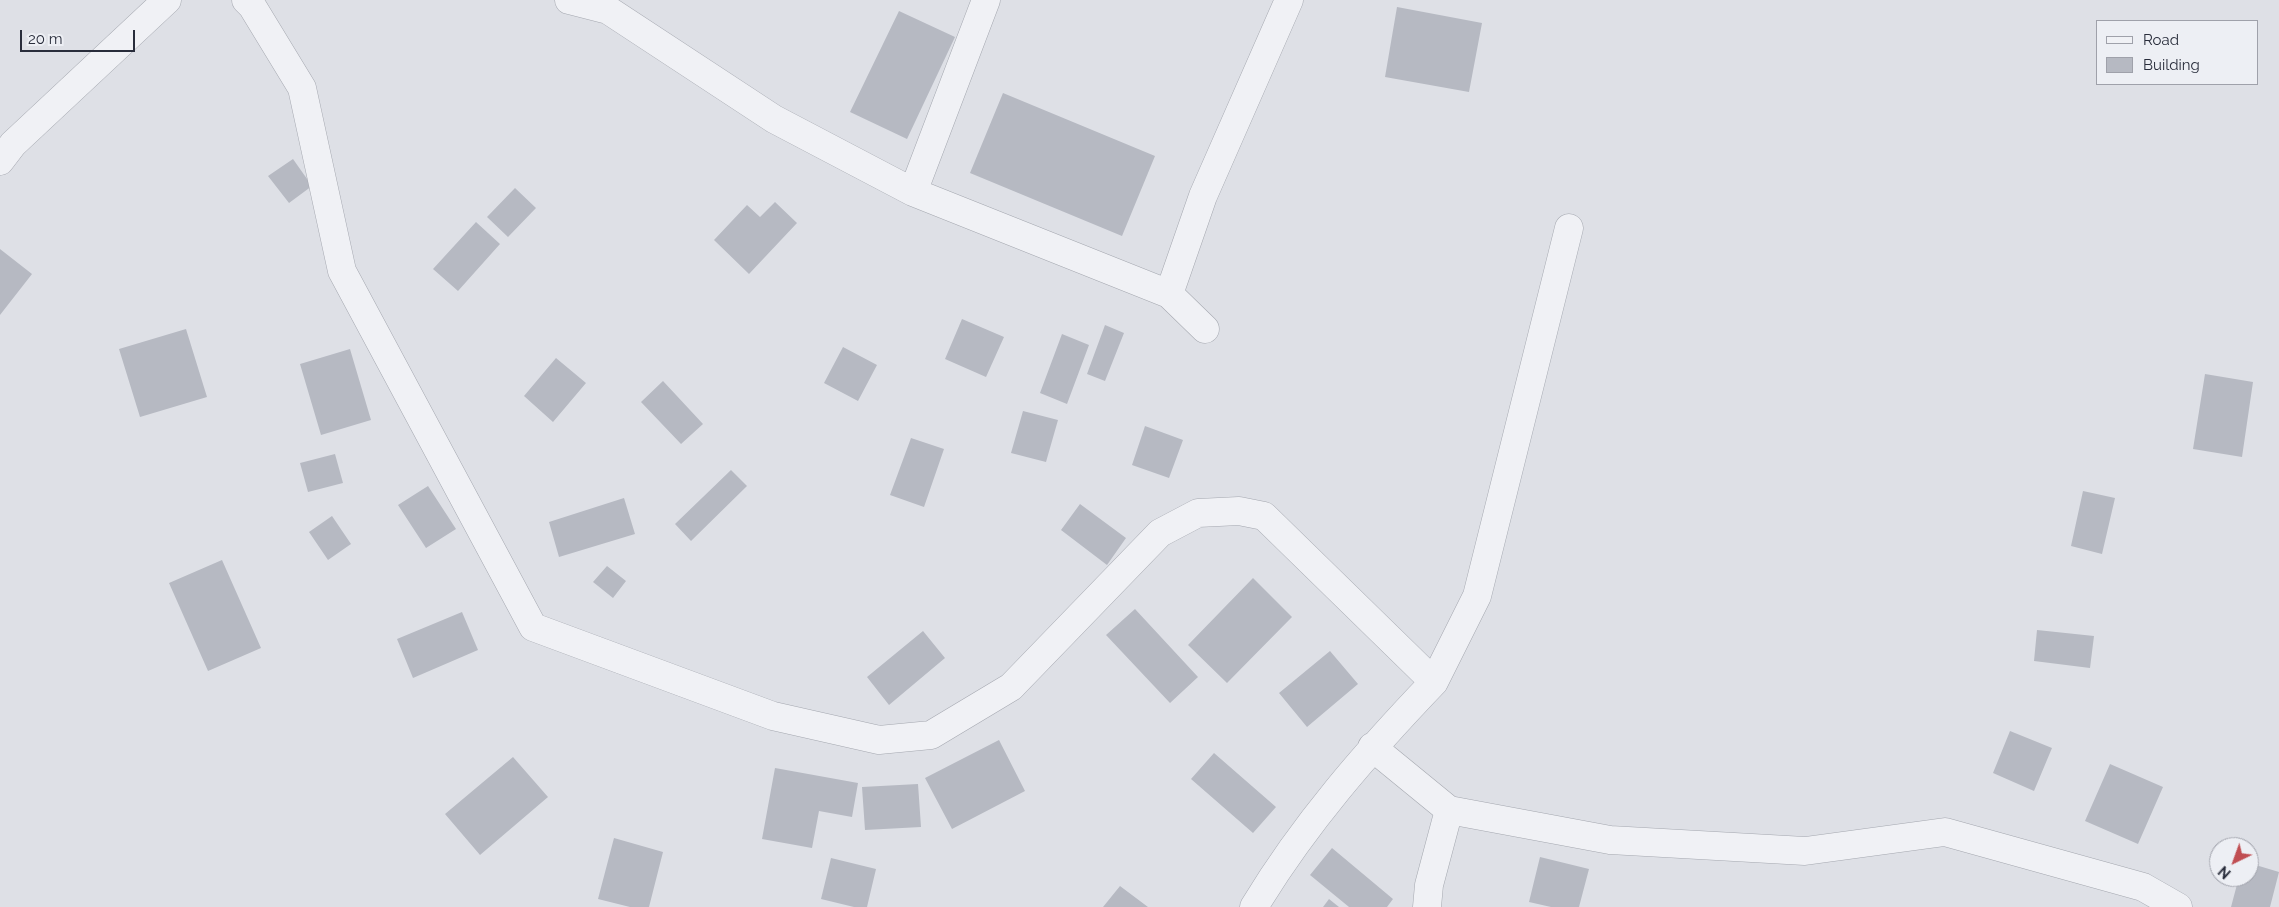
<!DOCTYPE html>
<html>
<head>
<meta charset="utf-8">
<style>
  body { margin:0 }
  #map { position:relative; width:2279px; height:907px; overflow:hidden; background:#dee0e6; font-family:Raleway,sans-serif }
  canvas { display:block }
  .legend { position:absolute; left:2096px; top:20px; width:162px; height:65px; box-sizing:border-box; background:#edeff4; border:1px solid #9fa1aa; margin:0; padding:6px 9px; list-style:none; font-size:15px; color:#292d3b }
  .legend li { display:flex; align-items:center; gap:10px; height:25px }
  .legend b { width:25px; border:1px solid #9fa1aa }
  .north { position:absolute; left:2209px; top:837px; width:50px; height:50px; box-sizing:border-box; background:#edeff4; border:1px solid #9fa1aa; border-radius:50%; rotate:222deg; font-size:14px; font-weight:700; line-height:20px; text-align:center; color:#292d3b }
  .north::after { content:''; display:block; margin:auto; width:18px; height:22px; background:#c04e52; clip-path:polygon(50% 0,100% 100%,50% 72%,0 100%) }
  .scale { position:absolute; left:20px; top:30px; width:115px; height:22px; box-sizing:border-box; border:2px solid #292d3b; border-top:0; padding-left:6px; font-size:15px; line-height:18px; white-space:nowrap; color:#292d3b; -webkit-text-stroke:4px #edeff4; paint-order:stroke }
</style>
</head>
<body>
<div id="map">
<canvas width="2279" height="907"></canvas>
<ul class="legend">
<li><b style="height:6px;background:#f0f1f5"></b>Road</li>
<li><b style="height:14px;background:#b6b9c2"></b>Building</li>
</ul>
<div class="north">N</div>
<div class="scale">20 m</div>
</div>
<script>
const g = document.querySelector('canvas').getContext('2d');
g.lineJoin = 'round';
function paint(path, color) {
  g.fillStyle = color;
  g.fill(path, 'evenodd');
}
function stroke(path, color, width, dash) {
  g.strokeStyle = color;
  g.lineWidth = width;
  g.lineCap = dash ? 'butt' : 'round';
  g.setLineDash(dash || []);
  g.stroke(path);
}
paint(new Path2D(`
  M 1397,7 L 1482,23 L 1469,92 L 1385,77 Z
  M 899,11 L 955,37 L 907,139 L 850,112 Z
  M 1003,93 L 1155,156 L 1122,236 L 970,173 Z
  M 293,159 L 312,186 L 289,203 L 268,176 Z
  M 515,188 L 536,208 L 508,237 L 487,217 Z
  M 775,202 L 797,223 L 749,274 L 714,240 L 747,205 L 760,217 Z
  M 476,222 L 500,244 L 458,291 L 433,269 Z
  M 0,249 L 32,274 L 0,315 Z
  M 962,319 L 1004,337 L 986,377 L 945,359 Z
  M 1105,325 L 1124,333 L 1105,381 L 1087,374 Z
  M 186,329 L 207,397 L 140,417 L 119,349 Z
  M 1062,334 L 1089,345 L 1067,404 L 1040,393 Z
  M 843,347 L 877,365 L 858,401 L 824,383 Z
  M 350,349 L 371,420 L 321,435 L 300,364 Z
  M 556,358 L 586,383 L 553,422 L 524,396 Z
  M 2205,374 L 2253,382 L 2242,457 L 2193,449 Z
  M 663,381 L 703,424 L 681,444 L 641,402 Z
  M 1023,411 L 1058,420 L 1046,462 L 1011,453 Z
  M 1145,426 L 1183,440 L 1169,478 L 1132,465 Z
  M 911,438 L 944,449 L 924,507 L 890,495 Z
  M 335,454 L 343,483 L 308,492 L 300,463 Z
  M 731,470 L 747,486 L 691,541 L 675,524 Z
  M 428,486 L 456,529 L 426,548 L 398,505 Z
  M 2083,491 L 2115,498 L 2102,554 L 2071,546 Z
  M 624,498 L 635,534 L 559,557 L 549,522 Z
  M 1080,504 L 1126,538 L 1107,565 L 1061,530 Z
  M 332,516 L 351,544 L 328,560 L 309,532 Z
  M 222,560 L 261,648 L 208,671 L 169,583 Z
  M 607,566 L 626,581 L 613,598 L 593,582 Z
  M 1253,578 L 1292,617 L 1227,683 L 1188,645 Z
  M 1135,609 L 1198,677 L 1170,703 L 1106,635 Z
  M 462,612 L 478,650 L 413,678 L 397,639 Z
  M 2037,630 L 2094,636 L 2090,668 L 2034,661 Z
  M 923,631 L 945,658 L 889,705 L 867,677 Z
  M 1330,651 L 1358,684 L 1307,727 L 1279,693 Z
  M 2010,731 L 2052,748 L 2034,791 L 1993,773 Z
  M 999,740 L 1025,791 L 952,829 L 925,778 Z
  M 1214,753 L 1276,807 L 1253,833 L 1191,779 Z
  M 513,757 L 548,797 L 480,855 L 445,814 Z
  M 2110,764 L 2163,787 L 2138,844 L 2085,821 Z
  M 775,768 L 858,783 L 852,817 L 819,811 L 812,848 L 762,839 Z
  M 918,784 L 921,827 L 865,830 L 862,787 Z
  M 614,838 L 663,852 L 649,907 L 630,907 L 598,899 Z
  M 1332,848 L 1393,899 L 1387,907 L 1349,907 L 1310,875 Z
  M 1540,857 L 1589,869 L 1579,907 L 1551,907 L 1529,902 Z
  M 831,858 L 876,869 L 867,907 L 854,907 L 821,899 Z
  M 2249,863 L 2279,872 L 2270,907 L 2231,907 L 2239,877 L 2249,877 Z
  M 1120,886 L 1148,907 L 1103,907 Z
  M 1329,899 L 1339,907 L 1323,907 Z`), '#b6b9c2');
const street = new Path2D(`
  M 246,0 L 252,6 L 302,88 L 342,271 L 533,627 L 773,716 L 879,740 L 931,735 L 1011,687 L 1160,533 L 1198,513 L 1239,511 L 1264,516 L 1434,682 C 1367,752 1304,824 1254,907
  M 569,0 L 608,10 L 774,119 L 913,192 L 1169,294 L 1205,329
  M 0,161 L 13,144 L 167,0
  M 913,192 L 986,0
  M 1169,294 L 1203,196 L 1289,0
  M 1434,682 L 1477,596 L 1569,228
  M 1372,747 L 1449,810 L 1610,840 L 1805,851 L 1945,832 L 2143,887 L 2178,907
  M 1427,907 L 1429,885 L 1449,810`);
stroke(street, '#a4a7af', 29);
stroke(street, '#f0f1f5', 28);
</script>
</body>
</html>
